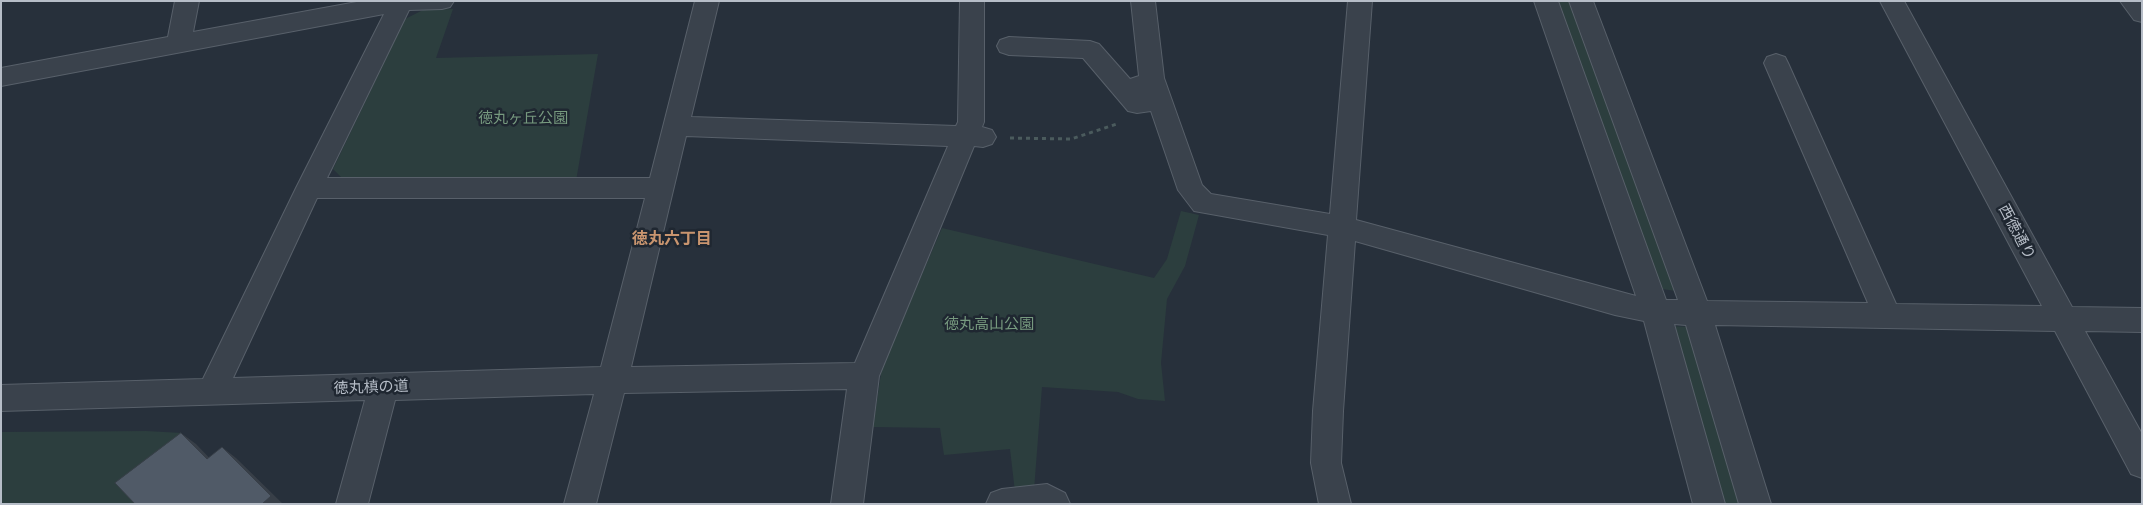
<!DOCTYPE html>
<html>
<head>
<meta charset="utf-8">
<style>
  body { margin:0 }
  #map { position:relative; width:2143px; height:505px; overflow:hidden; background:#27303b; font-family:Ubuntu,sans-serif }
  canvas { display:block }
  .frame { position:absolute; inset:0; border:2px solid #b6bdc7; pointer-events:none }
</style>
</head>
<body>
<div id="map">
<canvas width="2143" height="505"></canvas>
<div class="frame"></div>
</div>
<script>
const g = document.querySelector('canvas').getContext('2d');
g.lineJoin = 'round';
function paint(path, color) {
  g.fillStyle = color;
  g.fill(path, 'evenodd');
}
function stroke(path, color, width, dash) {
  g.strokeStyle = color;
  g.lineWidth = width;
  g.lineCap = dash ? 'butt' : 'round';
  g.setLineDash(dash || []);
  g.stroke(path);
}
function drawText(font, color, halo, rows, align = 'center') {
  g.font = font + ' Ubuntu,"Noto Sans JP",sans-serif';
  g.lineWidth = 5;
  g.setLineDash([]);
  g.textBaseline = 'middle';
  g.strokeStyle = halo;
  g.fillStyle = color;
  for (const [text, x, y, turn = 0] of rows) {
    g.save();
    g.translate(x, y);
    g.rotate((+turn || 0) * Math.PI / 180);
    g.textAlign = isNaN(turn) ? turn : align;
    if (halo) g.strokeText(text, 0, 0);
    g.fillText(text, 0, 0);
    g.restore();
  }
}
paint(new Path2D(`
  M 1553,1 L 1574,1 L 1682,292 L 1656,288 Z
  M 453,9 L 436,58 L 598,54 L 576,181 L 344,180 L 333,169 L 405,19 L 423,10 Z
  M 1181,211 L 1199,215 L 1185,266 L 1167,299 L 1161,363 L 1165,401 L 1138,399 L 1118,392 L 1042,387 L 1034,490 L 1015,492 L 1010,449 L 944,455 L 940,428 L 873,427 L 882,367 L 942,228 L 1154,278 L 1167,259 Z
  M 1667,326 L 1693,327 L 1745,504 L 1717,504 Z
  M 146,431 L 182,433 L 155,504 L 1,504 L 1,432 Z`), '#2c3e3e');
const minor = new Path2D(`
  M 175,1 L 199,1 L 193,32 L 362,1 L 454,1 L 450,7 L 442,9 L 409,10 L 327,178 L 650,178 L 695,1 L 719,1 L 691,117 L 956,126 L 958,122 L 960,1 L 984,1 L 984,122 L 982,127 L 992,130 L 996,137 L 992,144 L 983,147 L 974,146 L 879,376 L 863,504 L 831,504 L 847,389 L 624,393 L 596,504 L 564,504 L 594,394 L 395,400 L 368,504 L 336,504 L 365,400 L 1,411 L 1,385 L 203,379 L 296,188 L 384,14 L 1,86 L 1,68 L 168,37 ZM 686,136 L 948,146 L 855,363 L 631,367 ZM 317,198 L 645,198 L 601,367 L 233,378 Z
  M 1131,1 L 1155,1 L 1164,78 L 1202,185 L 1211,194 L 1330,214 L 1348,1 L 1372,1 L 1356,220 L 1636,296 L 1534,1 L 1558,1 L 1666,300 L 1678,300 L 1569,1 L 1593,1 L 1707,301 L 1868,303 L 1764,63 L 1767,57 L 1776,54 L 1785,57 L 1788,63 L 1896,304 L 2042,306 L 1880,1 L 1904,1 L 2072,307 L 2142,308 L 2142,332 L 2085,331 L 2142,434 L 2142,478 L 2131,474 L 2055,331 L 1715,325 L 1771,504 L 1739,504 L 1686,325 L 1674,324 L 1725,504 L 1693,504 L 1644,321 L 1615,315 L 1355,241 L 1343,411 L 1341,463 L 1351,504 L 1319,504 L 1311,463 L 1313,411 L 1328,235 L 1194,211 L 1178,190 L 1151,111 L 1137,113 L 1128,111 L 1083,58 L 1009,55 L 1000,52 L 997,46 L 1000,40 L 1009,37 L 1090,41 L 1099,44 L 1130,79 L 1139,76 Z
  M 2120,1 L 2142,1 L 2142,22 L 2134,20 Z
  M 1047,484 L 1065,493 L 1070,504 L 986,504 L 991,493 L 1002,489 Z`);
stroke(minor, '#58606a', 2);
stroke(new Path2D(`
  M 1010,138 L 1071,139 L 1117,124`), '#4b5b5d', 3, [4, 4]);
paint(minor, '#3a424c');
paint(new Path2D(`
  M 181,433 L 196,444 L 221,470 L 207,459 Z
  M 222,447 L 236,458 L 283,504 L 262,504 Z`), '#383f48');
const building = new Path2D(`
  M 181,433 L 207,459 L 222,447 L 271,496 L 262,504 L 135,504 L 115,483 Z`);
paint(building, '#505a67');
stroke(building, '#383f48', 1);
drawText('15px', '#779a7f', '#1f2731', [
  ["徳丸ヶ丘公園",523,118],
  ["徳丸高山公園",989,324]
]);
drawText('15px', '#b6bdc7', '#1f2731', [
  ["西徳通り",2017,232,62],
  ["徳丸槙の道",371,387,-2]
]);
drawText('bold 16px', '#c9956f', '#1f2731', [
  ["徳丸六丁目",672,239]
]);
</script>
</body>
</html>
